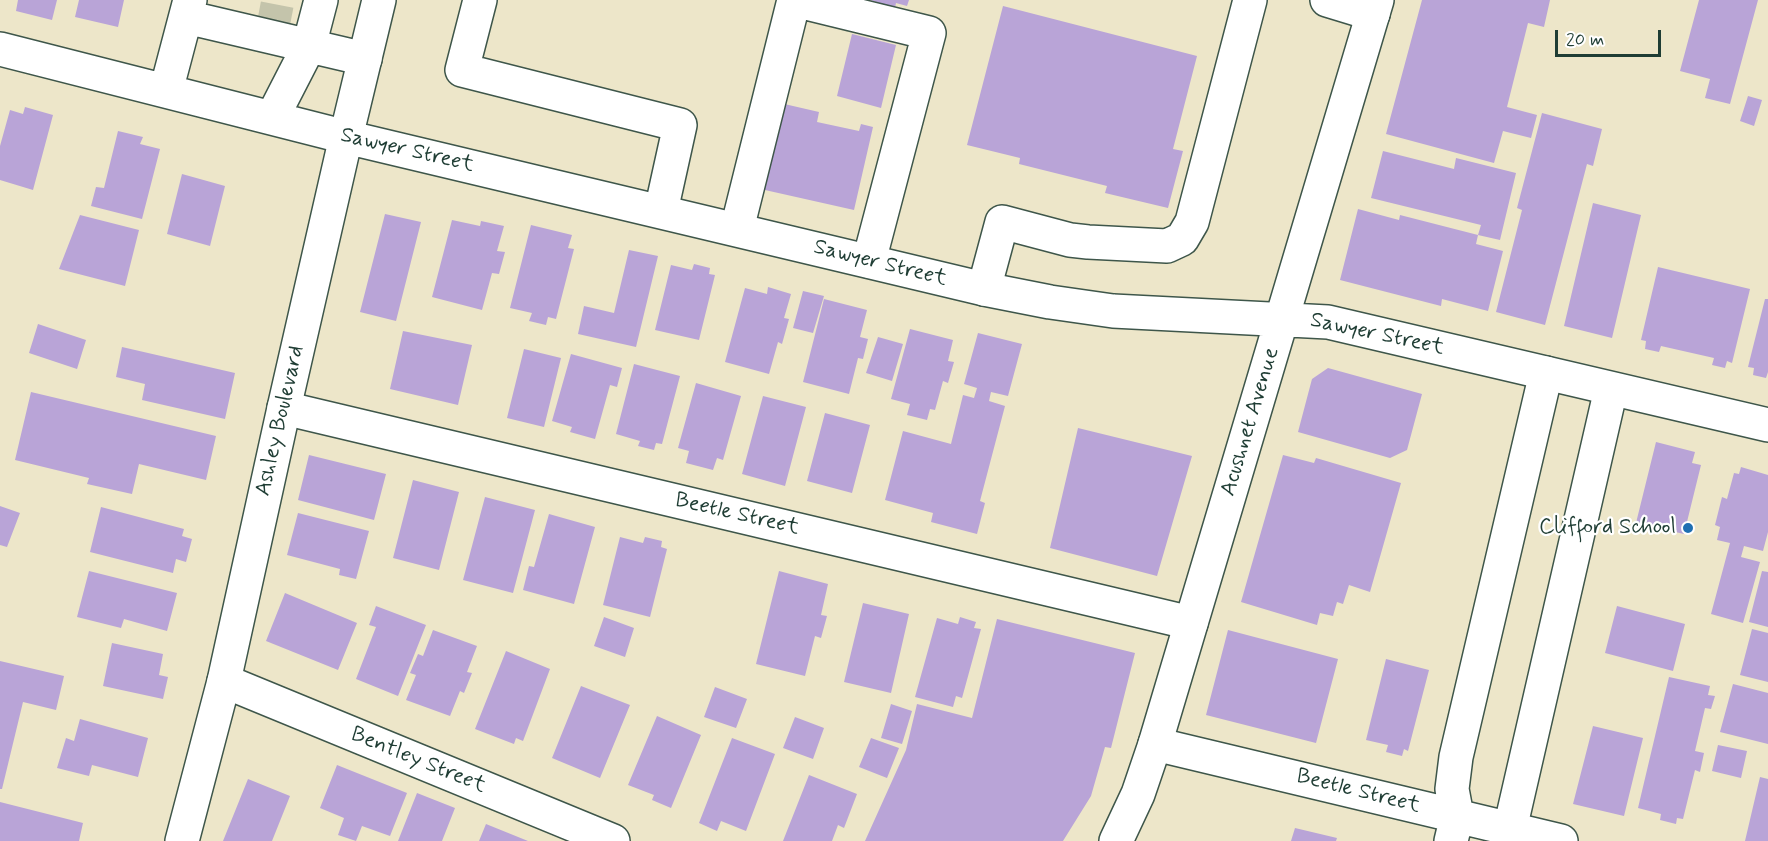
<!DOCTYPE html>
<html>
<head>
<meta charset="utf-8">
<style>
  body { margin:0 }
  #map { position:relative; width:1768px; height:841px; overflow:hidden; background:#ede6c9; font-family:Mynerve,sans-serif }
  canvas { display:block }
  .scale { position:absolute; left:1555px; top:30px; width:106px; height:27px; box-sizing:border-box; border:3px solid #1f3d34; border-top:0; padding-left:8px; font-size:18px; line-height:21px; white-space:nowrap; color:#1f3d34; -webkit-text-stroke:4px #fff; paint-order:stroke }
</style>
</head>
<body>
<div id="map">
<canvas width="1768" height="841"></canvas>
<div class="scale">20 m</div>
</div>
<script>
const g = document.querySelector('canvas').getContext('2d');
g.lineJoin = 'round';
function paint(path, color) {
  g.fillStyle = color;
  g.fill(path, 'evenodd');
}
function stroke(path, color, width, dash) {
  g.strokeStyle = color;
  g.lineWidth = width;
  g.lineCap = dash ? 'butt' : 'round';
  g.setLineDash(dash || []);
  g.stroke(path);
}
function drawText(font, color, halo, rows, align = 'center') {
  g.font = font + ' Mynerve,sans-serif';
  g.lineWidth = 4.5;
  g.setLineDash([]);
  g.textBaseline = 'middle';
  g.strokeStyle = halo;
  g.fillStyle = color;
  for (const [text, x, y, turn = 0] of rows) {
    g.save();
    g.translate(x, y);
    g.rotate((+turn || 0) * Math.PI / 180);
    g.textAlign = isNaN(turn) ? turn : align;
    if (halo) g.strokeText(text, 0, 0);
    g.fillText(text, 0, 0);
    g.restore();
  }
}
paint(new Path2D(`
  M 18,0 L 57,0 L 52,20 L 16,11 Z
  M 79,0 L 124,0 L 118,27 L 75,17 Z
  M 870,0 L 909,0 L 907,6 L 896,3 L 895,8 Z
  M 1422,0 L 1550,0 L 1544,27 L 1528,23 L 1507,107 L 1537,115 L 1531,138 L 1503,131 L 1494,163 L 1386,134 Z
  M 1699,0 L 1758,0 L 1730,104 L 1705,98 L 1710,79 L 1680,71 Z
  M 1003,6 L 1197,56 L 1173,149 L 1183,151 L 1168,208 L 1105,193 L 1107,186 L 1019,164 L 1020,158 L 967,145 Z
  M 852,34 L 896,45 L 881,108 L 837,96 Z
  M 1748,96 L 1762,100 L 1754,126 L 1740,121 Z
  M 780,103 L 819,112 L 817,122 L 859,131 L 861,124 L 873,127 L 854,210 L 756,188 Z
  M 25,107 L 53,115 L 33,190 L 0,180 L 0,146 L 10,110 L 23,114 Z
  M 1542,113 L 1602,129 L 1593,166 L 1587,164 L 1545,325 L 1496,312 L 1522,210 L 1517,208 Z
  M 118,131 L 143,137 L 140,144 L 160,149 L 142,219 L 91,206 L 96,187 L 104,188 Z
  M 1383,151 L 1454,169 L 1456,158 L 1516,173 L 1500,240 L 1478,235 L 1481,225 L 1371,198 Z
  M 182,174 L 225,186 L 210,246 L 167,234 Z
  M 1593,203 L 1641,215 L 1612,338 L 1564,326 Z
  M 1358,209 L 1399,220 L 1400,215 L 1478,235 L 1476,244 L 1503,251 L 1488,311 L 1442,299 L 1441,306 L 1340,280 Z
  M 385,214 L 421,222 L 396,321 L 360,312 Z
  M 80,215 L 139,230 L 125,286 L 59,269 Z
  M 452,220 L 480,226 L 481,221 L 504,226 L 497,251 L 505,252 L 499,274 L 492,273 L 482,310 L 432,297 Z
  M 531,225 L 572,235 L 568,248 L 574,249 L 556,319 L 548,317 L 546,325 L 529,321 L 532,313 L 510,308 Z
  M 629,250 L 658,256 L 636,347 L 578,334 L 584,306 L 614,313 Z
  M 694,264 L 710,268 L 709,274 L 715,275 L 699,340 L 655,330 L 671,265 L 692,270 Z
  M 1658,267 L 1750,289 L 1732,363 L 1727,361 L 1725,368 L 1712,365 L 1714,358 L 1661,346 L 1659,352 L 1645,349 L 1646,341 L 1641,340 Z
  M 768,287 L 791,294 L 784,318 L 789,319 L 782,344 L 778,342 L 769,374 L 725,362 L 745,288 L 767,294 Z
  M 803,291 L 824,296 L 813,333 L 793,328 Z
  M 824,299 L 867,310 L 860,337 L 868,339 L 863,359 L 858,358 L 849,394 L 803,382 Z
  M 1765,299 L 1768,299 L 1768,372 L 1766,378 L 1753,375 L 1754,368 L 1748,367 Z
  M 38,324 L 86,340 L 77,369 L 29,353 Z
  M 910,329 L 953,340 L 948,361 L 954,362 L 948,383 L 943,381 L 935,410 L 930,409 L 927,420 L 907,415 L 910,404 L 891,399 Z
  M 403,331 L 472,345 L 458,405 L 390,389 Z
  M 978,333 L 1022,344 L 1008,396 L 991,392 L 989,401 L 1005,406 L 980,501 L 985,503 L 977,534 L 931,522 L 933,513 L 885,500 L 903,431 L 951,444 L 963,395 L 974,398 L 977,388 L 964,384 Z
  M 878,337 L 903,344 L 892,381 L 866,373 Z
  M 122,347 L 235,373 L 225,419 L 142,400 L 145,384 L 116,377 Z
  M 524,349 L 561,358 L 544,427 L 507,418 Z
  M 571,354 L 622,368 L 617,387 L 610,385 L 595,439 L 570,432 L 572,427 L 552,421 Z
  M 634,364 L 680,376 L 662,444 L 656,443 L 654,450 L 638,446 L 640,441 L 616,434 Z
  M 1328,368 L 1422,394 L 1407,450 L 1390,458 L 1298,432 L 1312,379 Z
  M 696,383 L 741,396 L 723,460 L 717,458 L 713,470 L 686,463 L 689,451 L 678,448 Z
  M 31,392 L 216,436 L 206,480 L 139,464 L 132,494 L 87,484 L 89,478 L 15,460 Z
  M 763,396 L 806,407 L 785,486 L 742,474 Z
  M 825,413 L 870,425 L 852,493 L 807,481 Z
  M 1078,428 L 1192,456 L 1157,576 L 1050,548 Z
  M 1656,442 L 1695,452 L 1692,463 L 1701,465 L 1684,534 L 1636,523 Z
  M 309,455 L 386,474 L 374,520 L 298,500 Z
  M 1283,455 L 1314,463 L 1316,458 L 1401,483 L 1370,592 L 1349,585 L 1343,604 L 1337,602 L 1333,616 L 1320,613 L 1317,625 L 1241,602 Z
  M 1741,467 L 1768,475 L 1768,532 L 1763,551 L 1744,546 L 1741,557 L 1760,562 L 1743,623 L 1711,614 L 1730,543 L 1717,540 L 1720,527 L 1715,525 L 1722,497 L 1727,499 L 1734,473 L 1739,474 Z
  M 413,480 L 459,492 L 439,570 L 393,558 Z
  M 485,497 L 535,510 L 513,593 L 463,580 Z
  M 0,506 L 20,513 L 7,547 L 0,545 Z
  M 101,507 L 184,529 L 182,536 L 192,539 L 186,562 L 176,559 L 173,573 L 90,552 Z
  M 298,513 L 369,531 L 356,579 L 339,575 L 340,569 L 287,555 Z
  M 549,514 L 595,527 L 574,604 L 523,590 L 529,566 L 534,567 Z
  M 620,537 L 643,543 L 645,537 L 662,541 L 661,547 L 667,549 L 650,617 L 603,605 Z
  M 89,571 L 177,593 L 167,631 L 124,619 L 121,628 L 77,617 Z
  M 779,571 L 828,584 L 821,615 L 827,616 L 821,638 L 815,636 L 805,676 L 756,664 Z
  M 1762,571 L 1768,572 L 1768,627 L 1749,622 Z
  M 285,593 L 357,623 L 338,670 L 266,641 Z
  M 863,603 L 909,614 L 891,693 L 844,682 Z
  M 376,606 L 426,625 L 398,696 L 356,679 L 376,627 L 369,625 Z
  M 1617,606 L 1685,624 L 1673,671 L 1605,653 Z
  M 604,617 L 634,628 L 625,657 L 594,646 Z
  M 960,617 L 976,622 L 974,628 L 981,629 L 962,698 L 956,696 L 953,707 L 915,697 L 937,618 L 958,624 Z
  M 997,619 L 1135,653 L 1111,748 L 1105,747 L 1091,796 L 1063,841 L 865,841 L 906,750 L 917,704 L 972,718 Z
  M 1752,629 L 1768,633 L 1768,682 L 1740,675 Z
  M 433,630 L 477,646 L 467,672 L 472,673 L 464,693 L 460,691 L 450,716 L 406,700 L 416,675 L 410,673 L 418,654 L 423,656 Z
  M 1228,630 L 1338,659 L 1316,743 L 1206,715 Z
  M 112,643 L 163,654 L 159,675 L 168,677 L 163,699 L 103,686 Z
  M 506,651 L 550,669 L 523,741 L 516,738 L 514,744 L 475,729 Z
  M 1386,659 L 1429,670 L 1408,751 L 1404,749 L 1402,756 L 1386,752 L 1388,745 L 1366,740 Z
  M 0,661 L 64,676 L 56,710 L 23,702 L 2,789 L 0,789 Z
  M 1669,677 L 1710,686 L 1708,695 L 1715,696 L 1711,709 L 1705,708 L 1695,751 L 1704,753 L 1700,772 L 1695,770 L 1683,819 L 1677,818 L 1676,824 L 1660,820 L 1661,814 L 1638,808 Z
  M 1733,684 L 1768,693 L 1768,744 L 1720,732 Z
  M 581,686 L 630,705 L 600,778 L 552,758 Z
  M 715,687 L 747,699 L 736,728 L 704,717 Z
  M 891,704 L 912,711 L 902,744 L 881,738 Z
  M 657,716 L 701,735 L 671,808 L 652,800 L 654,795 L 628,785 Z
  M 795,717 L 824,728 L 813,759 L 783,748 Z
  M 80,719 L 148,738 L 138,777 L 92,765 L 89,776 L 57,768 L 66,738 L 74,741 Z
  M 1593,726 L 1643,738 L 1624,816 L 1573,804 Z
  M 732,738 L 775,754 L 746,831 L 721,821 L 717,831 L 699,823 Z
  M 871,738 L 899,748 L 887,778 L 859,767 Z
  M 1718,745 L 1747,751 L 1741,778 L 1712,771 Z
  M 337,765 L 407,793 L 390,836 L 362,826 L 356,841 L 338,835 L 344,818 L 320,808 Z
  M 809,775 L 857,794 L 844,828 L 838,825 L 832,841 L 783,841 Z
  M 1760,777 L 1768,779 L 1768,841 L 1745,841 Z
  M 248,779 L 290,796 L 272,841 L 223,841 Z
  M 417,793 L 455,808 L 442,841 L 398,841 Z
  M 0,802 L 83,823 L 79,841 L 0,841 Z
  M 486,824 L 528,841 L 479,841 Z
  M 1295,828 L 1337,838 L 1336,841 L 1291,841 Z`), '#b9a4d7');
stroke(new Path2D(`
  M 271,37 L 278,0`), '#c4c4ab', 33, [33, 16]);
const minor = new Path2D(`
  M 480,0 L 462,70 L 680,125 L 661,211
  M 1327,0 L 1373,14
  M 186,17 L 365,59
  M 0,49 L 346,137
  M 166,91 L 190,0
  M 272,118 L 309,46 L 321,0
  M 737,229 L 794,0 L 929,33 L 869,261
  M 984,289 L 1002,222 L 1070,240 L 1088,242 L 1167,246 L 1182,239 L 1192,222 L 1250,0
  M 284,408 L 1191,623
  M 224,681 L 613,841
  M 1155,744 L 1561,841
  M 1510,829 L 1611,389
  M 1451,841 L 1457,816 L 1452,789 L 1456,757 L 1546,373`);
const major = new Path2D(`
  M 346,137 L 984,289 L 1050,302 L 1113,311 L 1328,322 L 1768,425
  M 182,841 L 224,681 L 284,408 L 346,137 L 379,0
  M 1116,841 L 1138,794 L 1155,744 L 1377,0`);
stroke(minor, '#3e564a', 36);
stroke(major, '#3e564a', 36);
stroke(minor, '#fff', 33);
stroke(major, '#fff', 33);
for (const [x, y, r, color] of [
  [1688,528,6,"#1f6fb2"]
]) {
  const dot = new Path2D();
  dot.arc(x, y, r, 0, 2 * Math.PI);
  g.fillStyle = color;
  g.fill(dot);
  stroke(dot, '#fff', 2);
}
drawText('22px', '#1f3d34', '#fff', [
  ["Sawyer Street",407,151,13],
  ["Sawyer Street",880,264,14],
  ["Sawyer Street",1377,335,12],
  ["Ashley Boulevard",281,421,-77],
  ["Acushnet Avenue",1251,422,-73],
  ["Beetle Street",737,515,13],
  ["Bentley Street",418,761,22],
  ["Beetle Street",1358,792,14]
]);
drawText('22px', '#1f3d34', '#fff', [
  ["Clifford School",1676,528]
], 'right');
</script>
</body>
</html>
